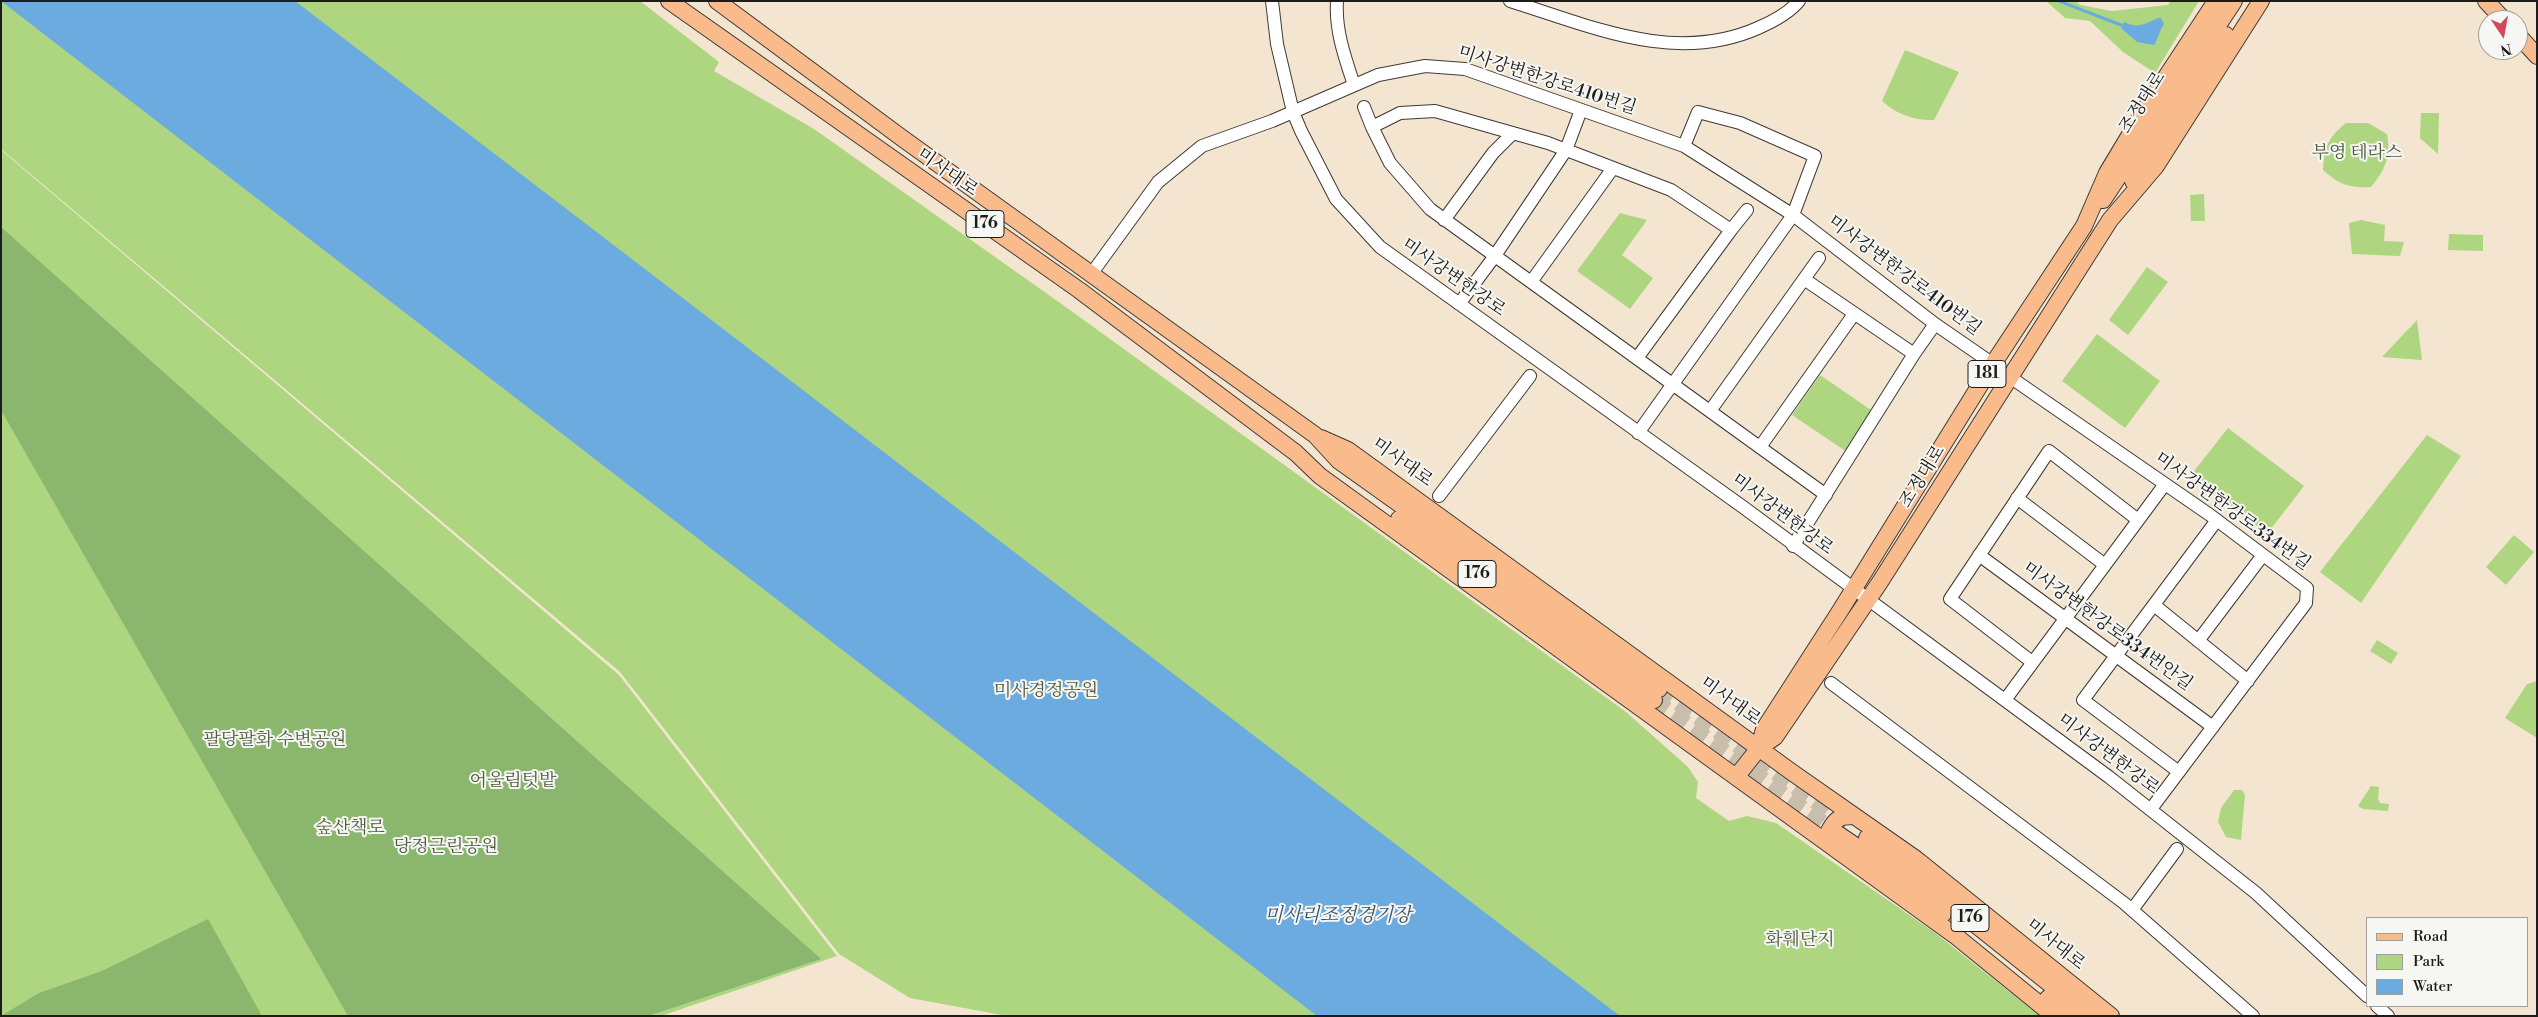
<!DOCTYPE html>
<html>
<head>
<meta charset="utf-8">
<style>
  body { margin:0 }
  #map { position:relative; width:2538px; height:1017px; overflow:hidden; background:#f4e5d0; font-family:"Libre Bodoni",serif }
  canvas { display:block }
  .frame { position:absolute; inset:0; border:2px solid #1c1c1c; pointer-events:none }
  .legend { position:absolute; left:2366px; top:917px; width:162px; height:90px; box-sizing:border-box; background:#f6f6f2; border:1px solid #9f9f9c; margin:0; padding:6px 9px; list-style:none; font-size:15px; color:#1c1c1c }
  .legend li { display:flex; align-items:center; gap:10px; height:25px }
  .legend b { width:25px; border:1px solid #9f9f9c }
  .north { position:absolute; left:2478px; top:10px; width:50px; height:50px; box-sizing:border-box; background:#f6f6f2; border:1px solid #9f9f9c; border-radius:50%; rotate:168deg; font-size:14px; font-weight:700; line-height:20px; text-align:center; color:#1c1c1c }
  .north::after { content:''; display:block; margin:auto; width:18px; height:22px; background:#d1495b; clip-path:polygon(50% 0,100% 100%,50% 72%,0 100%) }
</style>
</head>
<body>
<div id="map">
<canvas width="2538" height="1017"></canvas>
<div class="frame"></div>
<ul class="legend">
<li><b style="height:6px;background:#fabb8c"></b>Road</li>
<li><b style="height:14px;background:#aed580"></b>Park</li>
<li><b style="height:14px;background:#6cabdf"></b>Water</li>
</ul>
<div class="north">N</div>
</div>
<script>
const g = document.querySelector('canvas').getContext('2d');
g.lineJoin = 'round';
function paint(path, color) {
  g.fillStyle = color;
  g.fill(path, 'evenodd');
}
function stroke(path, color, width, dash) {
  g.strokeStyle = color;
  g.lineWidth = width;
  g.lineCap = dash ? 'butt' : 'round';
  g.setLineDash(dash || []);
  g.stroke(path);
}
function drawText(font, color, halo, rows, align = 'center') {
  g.font = font + ' "Libre Bodoni","Noto Serif KR",serif';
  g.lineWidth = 4;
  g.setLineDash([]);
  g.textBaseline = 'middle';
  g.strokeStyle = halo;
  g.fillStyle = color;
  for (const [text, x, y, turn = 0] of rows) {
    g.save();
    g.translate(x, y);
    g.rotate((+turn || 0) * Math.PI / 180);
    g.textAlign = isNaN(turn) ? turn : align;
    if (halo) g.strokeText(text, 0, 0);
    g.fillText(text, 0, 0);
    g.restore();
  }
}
paint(new Path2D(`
  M 1,1 L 640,1 L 719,62 L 714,71 L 814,129 L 1063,305 L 1626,712 L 1688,767 L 1698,782 L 1696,798 L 1729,821 L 1747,816 L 1776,823 L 1934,932 L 2040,1016 L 1007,1016 L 910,998 L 839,954 L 620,672 L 1,149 Z
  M 2046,1 L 2076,1 L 2081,5 L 2112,11 L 2168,5 L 2170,1 L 2199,1 L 2155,73 L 2123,52 L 2090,21 L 2065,18 Z
  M 1905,50 L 1959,72 L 1934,120 C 1915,121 1896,114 1882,101 Z
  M 2421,113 L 2439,113 L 2438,154 L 2420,138 Z
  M 2346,123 L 2368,123 L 2387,134 C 2391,156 2386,169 2371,187 C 2349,188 2340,185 2323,170 C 2325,147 2327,138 2346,123 Z
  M 1,150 L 619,675 L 837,956 L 661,1016 L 1,1016 Z
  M 2204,194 L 2205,221 L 2191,221 L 2190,195 Z
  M 1620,213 L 1647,220 L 1622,255 L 1653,278 L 1630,309 L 1577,271 Z
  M 2361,220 L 2385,225 L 2384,241 L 2404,242 L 2400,256 L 2352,254 L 2349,223 Z
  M 2449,234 L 2483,235 L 2483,251 L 2448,250 Z
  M 2147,267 L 2168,282 L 2128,335 L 2109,320 Z
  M 2417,320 L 2422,360 L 2382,357 Z
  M 2097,334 L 2160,381 L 2125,428 L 2062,381 Z
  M 1820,375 L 1874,412 L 1847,452 L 1792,415 Z
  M 2228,428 L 2304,486 L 2267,534 L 2191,475 Z
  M 2427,435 L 2461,456 L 2361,603 L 2320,572 Z
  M 2514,535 L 2534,552 L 2506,585 L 2486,567 Z
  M 2377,640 L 2398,653 L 2391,664 L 2370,651 Z
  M 2537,681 L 2537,738 L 2505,718 L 2527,684 Z
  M 2371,786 L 2379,787 L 2378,799 L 2380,803 L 2389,804 L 2388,811 L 2363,809 L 2358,806 Z
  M 2234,790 L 2242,790 L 2245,795 L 2241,840 L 2226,837 L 2218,822 L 2221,808 Z`), '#aed580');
paint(new Path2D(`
  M 1,227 L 821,959 L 648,1016 L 348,1016 L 1,410 Z
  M 208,919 L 262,1016 L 1,1016 L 39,993 L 102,971 Z`), '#8ab66e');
paint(new Path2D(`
  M 1,1 L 295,1 L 1620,1016 L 1317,1016 Z
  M 2158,18 L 2161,18 L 2164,24 C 2159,31 2159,38 2154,45 L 2137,42 L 2121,28 L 2124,22 C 2138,29 2145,24 2158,18 Z`), '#6cabdf');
stroke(new Path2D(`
  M 2059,1 L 2121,25`), '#6cabdf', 3);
stroke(new Path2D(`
  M 1659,689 L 1847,824
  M 1654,700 L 1838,834`), '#c9bdac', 16, [16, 8]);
const minor = new Path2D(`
  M 1272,1 L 1277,44 L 1293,112 L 1301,131 L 1336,199 L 1380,247 L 1743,507 L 2109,777 L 2256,893 L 2367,996
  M 1337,1 C 1335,30 1345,58 1354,85
  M 1510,1 C 1591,26 1675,65 1758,28 C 1772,22 1789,13 1799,1
  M 1364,107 L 1372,127
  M 1444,220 L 1493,153 L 1513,133
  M 1731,230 L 1747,210
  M 1092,273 L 1158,182 L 1202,146 L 1272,121 L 1378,75 L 1425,66 L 1465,69 L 1684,146 L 1793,215 L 1935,324 L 1993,364
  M 1804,279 L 1819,258
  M 1531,282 L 1613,168
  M 1459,304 L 1494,257 L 1566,150 L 1581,110
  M 1637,358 L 1731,230 L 1671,190 L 1548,143 L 1435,111 L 1400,113 L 1372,127 L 1390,163 L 1430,209 L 1826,495
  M 2010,377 L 2210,515 L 2307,588 L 2306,603 L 2151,809
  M 1710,411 L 1804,279 L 1914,354
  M 1638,433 L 1793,215 L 1815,156 L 1740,123 L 1698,112 L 1684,146
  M 1760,447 L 1854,314
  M 1439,496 L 1530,376
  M 2017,498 L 2105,565
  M 1793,546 L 1914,354 L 1935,324
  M 1979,555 L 2213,727
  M 2154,605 L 2248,681
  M 2198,641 L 2263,555
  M 2032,662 L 1950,599 L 2049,451 L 2138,520
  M 1831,683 L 2124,903 L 2253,1016
  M 2005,700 L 2165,484
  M 2179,772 L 2083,700 L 2217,520
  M 2132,910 L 2177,849
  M 2377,1006 L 2388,1016`);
const major = new Path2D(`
  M 669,1 L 1079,290 L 1296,453 L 1320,476 L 1957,937 L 2054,1016
  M 717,1 L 902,138 L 1315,435 L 1339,461 L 1659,689
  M 2486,1 L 2504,20
  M 2518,35 L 2537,56
  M 2133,181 L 2226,35
  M 2103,200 L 2234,1
  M 1321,438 L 1348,450 L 1793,773 L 1916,859 L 2111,1016
  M 1399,519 L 1654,700
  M 1759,748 L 1764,729 L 1840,611 L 1993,364 L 2084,226 L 2107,173 L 2149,103 L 2216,1
  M 1737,776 L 1759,748 L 1775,737 L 1880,582 L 2110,220 L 2156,166 L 2261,1
  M 1838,834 L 1866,853 L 1943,914
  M 1867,838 L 2090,1016
  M 1832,843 L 1829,831 C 1836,818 1840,816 1854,816
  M 2048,998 L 2070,1016`);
stroke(minor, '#3c3a37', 14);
stroke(major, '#3c3a37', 18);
stroke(minor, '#fff', 12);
stroke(major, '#fabb8c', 16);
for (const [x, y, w] of [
  [985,224,38],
  [1987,374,38],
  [1477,574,38],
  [1970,918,38]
]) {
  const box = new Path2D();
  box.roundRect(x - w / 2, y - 13.5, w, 27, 4);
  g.fillStyle = '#f6f6f2';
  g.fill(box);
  stroke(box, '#1c1c1c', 1);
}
drawText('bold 16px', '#1c1c1c', null, [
  ["176",985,224],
  ["181",1987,374],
  ["176",1477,574],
  ["176",1970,918]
]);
drawText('18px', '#1c1c1c', '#f6f6f2', [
  ["미사강변한강로410번길",1547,81,18],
  ["조정대로",2143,103,-57],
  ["미사대로",947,173,35],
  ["미사강변한강로410번길",1904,276,37],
  ["미사강변한강로",1453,278,35],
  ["미사대로",1402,463,36],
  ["조정대로",1923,477,-58],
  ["미사강변한강로334번길",2232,512,36],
  ["미사강변한강로",1782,515,37],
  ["미사강변한강로334번안길",2107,627,36],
  ["미사대로",1730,702,36],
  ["미사강변한강로",2108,755,37],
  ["미사대로",2055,945,39]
]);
drawText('18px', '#4f5d3f', '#f6f6f2', [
  ["부영 테라스",2357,154],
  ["미사경정공원",1046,692],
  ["팔당팔화 수변공원",275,741],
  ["어울림텃밭",513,782],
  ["숲산책로",350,829],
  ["당정근린공원",446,848],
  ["화훼단지",1800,941]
]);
drawText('italic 19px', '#3c556a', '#f6f6f2', [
  ["미사리조정경기장",1338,916]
]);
</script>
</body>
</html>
